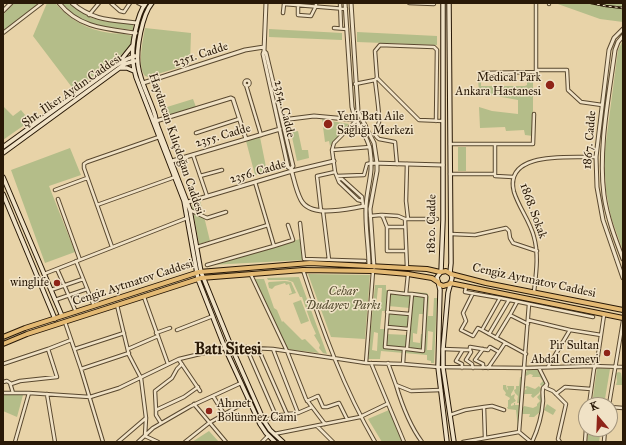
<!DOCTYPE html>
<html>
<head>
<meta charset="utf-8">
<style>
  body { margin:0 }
  #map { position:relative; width:626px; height:445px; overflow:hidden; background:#e8d3a8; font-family:"IM FELL Great Primer",serif }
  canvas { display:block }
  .frame { position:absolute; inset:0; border:4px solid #291907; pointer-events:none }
  .north { position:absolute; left:578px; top:397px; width:40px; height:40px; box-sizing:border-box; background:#f0e2c6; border:1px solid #a0927a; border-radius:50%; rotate:341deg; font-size:11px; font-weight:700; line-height:16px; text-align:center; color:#291907 }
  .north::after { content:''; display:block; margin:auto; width:14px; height:18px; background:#8f2418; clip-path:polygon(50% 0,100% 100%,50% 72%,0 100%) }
</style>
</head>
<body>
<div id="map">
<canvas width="626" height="445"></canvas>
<div class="frame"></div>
<div class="north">K</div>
</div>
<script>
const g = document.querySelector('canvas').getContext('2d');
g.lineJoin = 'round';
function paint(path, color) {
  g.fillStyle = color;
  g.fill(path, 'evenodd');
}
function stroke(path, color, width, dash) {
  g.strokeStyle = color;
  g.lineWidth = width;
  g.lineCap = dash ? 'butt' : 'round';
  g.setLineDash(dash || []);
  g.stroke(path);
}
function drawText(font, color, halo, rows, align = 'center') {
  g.font = font + ' "IM FELL Great Primer",serif';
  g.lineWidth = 3;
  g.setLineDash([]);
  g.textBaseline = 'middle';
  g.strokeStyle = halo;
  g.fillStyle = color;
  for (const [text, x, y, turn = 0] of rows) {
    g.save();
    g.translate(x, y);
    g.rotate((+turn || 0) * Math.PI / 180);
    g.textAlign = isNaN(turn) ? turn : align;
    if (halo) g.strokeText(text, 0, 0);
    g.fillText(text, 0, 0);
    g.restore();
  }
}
paint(new Path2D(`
  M 14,3 L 39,3 L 3,31 L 3,15 Z
  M 47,3 L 55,3 C 70,20 88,30 110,33 C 117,34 125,33 132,36 L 131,45 L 117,59 L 74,90 L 33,36 Z
  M 62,3 C 75,3 80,14 92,18 C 102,22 122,23 133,24 L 133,30 L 92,25 L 76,17 Z
  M 555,3 L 623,3 L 623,22 L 600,19 Z
  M 145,28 L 191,33 L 190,64 L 148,77 L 145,76 C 137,66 143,40 145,28 Z
  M 269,29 L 342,33 L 342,40 L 269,37 Z
  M 357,32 L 437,36 L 437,45 L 357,42 Z
  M 623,40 L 623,251 L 611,217 L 606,191 L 604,157 L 618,50 Z
  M 527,75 L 533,75 L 533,136 L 525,135 L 524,130 L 506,131 L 505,127 L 480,128 L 479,107 L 492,111 L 518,114 L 518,100 L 479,93 L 478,78 L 481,76 L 481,86 L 525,86 L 527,85 Z
  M 193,99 L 196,107 L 166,116 L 164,110 L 167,107 Z
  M 3,106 L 13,116 L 21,110 L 30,121 L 3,140 Z
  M 322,119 L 326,120 L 326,127 L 330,127 L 331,121 L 349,124 L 330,146 L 329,141 L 325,142 Z
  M 298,131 L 302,150 L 308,150 L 309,158 L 297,161 L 291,132 Z
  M 260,137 L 267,172 L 255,175 L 246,141 Z
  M 458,147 L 466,147 L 466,171 L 458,171 Z
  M 70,148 L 81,175 L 49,186 L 75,252 L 45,263 L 11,170 Z
  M 200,200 L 210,241 L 199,244 L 192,205 L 193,202 Z
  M 300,239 L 303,260 L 210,265 Z
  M 308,274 L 370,275 L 365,339 L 331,337 Z
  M 299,277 L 327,354 L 323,353 L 319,348 L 320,345 L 314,335 L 316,334 L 311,323 L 302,297 L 300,297 L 293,282 L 287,280 L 268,280 L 267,278 Z
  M 254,279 L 264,279 L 274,308 L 277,310 L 282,322 L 283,321 L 302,340 L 305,339 L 319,353 L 286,349 Z
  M 285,281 L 291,282 L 296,293 L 289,295 L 289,294 L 292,293 L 289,284 L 286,285 L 285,283 L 275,286 L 272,289 L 269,288 L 268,283 L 269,282 Z
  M 375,285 L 386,285 L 386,290 L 427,293 L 429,297 L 428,316 L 433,316 L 434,298 L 437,298 L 434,363 L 431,363 L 431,361 L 427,360 L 427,355 L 381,351 L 380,359 L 368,359 ZM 378,288 L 382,288 L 381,306 L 376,306 ZM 388,306 L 410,308 L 410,314 L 388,312 ZM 382,311 L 386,311 L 387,327 L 409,329 L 408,335 L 386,334 L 386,332 L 384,332 L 384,329 L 380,329 ZM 419,314 L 425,314 L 423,334 L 421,334 L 420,343 L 413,342 L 413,333 L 417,334 ZM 428,331 L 433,332 L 432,350 L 427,350 ZM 374,332 L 378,333 L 377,351 L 372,350 Z
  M 301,300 L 309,321 L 301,324 L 293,303 Z
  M 597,368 L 610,369 L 604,405 L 592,405 Z
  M 528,369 L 539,370 L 546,384 L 541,386 L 540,384 L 543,381 L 540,377 L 532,377 L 533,375 L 530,374 L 526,376 L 525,374 Z
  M 619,372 L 621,373 L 623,385 L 616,385 L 617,381 L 616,373 Z
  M 520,377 L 523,377 L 518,428 L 516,410 L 508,409 L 507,407 L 508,407 L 508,400 L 509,400 L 510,398 L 505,395 L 506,393 L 503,389 L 503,385 L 506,385 L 507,390 L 508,389 L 507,386 L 514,386 L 514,389 L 511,394 L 511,396 L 515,394 L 514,398 L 516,401 L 511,404 L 511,406 L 514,405 L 514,403 L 515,403 L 515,405 L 519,405 L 519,403 L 517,403 L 518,396 L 515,393 L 514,390 L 516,389 L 516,386 L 519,386 Z
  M 527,386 L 535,389 L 539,386 L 541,389 L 539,393 L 533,398 L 531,396 L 532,394 L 524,394 L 525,390 L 527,389 L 525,387 Z
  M 540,394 L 542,400 L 541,411 L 534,417 L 529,417 L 530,414 L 522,414 L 522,409 L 524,406 L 533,408 L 537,406 L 537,404 L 540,401 L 537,397 Z
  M 3,395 L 23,395 L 17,417 L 3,411 Z
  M 547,404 L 556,410 L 553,415 L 544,410 Z
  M 389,410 L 402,442 L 382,442 L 368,419 Z
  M 589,429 L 601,429 L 599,442 L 587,442 Z
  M 209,431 L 219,442 L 192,442 Z`), '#b4bd89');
const minor = new Path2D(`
  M 111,3 L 120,11 L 124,12 L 130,3
  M 138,3 L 144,6
  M 340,3 L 341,28
  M 409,3 L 434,4
  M 549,3 L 549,4
  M 298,5 L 298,15 L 311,16 L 316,6 L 316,3
  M 283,13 L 284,4 L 346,9
  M 89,15 L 99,3
  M 334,28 L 347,29
  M 3,33 L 42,3
  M 536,70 L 567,70 L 568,90 L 581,102 L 602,105
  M 482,73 L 536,72 L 536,3
  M 377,78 L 419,120 L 443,121
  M 375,80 C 376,88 380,117 379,122 C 377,130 371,133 379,139 L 395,142 L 397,164
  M244.5 83a2.5 2.5 0 1 1 5 0a2.5 2.5 0 1 1-5 0Z
  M 355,84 L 375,80 L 377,78 L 375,51 L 380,45 L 434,47 L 437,50 L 436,121
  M 246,85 L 261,135
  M 196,133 L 239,119
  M 450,144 L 533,144 L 534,114
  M 495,144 L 495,176 L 513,177
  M 332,150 L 334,143 L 356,121
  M 193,155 L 207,196
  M 407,164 L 406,201 L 408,219
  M 450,174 L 495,174
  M 200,176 L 222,170
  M 337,176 L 364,175 L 367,164 L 372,163
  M 338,179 L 342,179 L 362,197 L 363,206
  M 55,190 L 87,178
  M 58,199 L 80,260
  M 362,201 L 358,200 L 339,182 L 335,172 L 332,150 L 370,147
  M 97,205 L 175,177
  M 190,210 L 207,218 L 226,212
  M 321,211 L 317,176 L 335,172
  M 323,211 L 329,260
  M 382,215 L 398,216 L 405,219
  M 370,216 L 381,215 L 383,217 L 387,227
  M 300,223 L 304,259 L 365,261
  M 405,227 L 387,227 L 387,251 L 406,251
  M 451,234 L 475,235 L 506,228 L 509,231 L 510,238 L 513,243 L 537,251
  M 274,246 L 293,240 L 288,225
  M 112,247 L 84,168 L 84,164 L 87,162 L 159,137
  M 197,247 L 268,225
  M 76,261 L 94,306
  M 207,265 L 274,246 L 255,182
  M 407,268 L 405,219 L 437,219
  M 57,269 L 76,312
  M 303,270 C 322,329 344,389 375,442
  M 44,274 L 187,218
  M 251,275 L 287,351 L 306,399 L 325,424
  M 466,287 L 465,292 L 500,298 L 593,317
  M 51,290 L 83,279
  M 534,292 C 536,274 539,255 534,237 C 530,221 519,208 514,192 C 503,150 572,158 596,157
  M 473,293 L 463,313 L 466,321 L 461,330 L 473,336 L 478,328 L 482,330
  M 406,294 L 412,294 L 407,349 L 385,347 L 389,292 L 406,294 L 408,274
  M 144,297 L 168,364
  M 500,298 L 482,330 L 526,354
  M 55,300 L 87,289
  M 117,305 L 129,355 L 141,378 L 146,418 L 145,436 L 158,442
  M 387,312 L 410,314
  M 510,315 L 517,302
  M 528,320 L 570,330
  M 65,322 L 81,369 L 103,442
  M 387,327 L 409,329
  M 177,330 L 213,316
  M 156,333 L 170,328
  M 489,334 L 509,300
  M 496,338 L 510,315 L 528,324
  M 231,347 L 273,349 L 366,363 L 403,364 L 438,367 L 525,368 L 592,366 L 623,367
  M 246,347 L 276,416 L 264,421
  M 258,348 L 287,414 L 298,413 L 312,407
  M 75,349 L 124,333
  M 128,349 L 158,336
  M 273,349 L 298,413
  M 407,349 L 423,351 L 426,296 L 412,294
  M 443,349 L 470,350 L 470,347 L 488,350 L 490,347 L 499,352 L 488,368
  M 483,349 L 475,360 L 483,364 L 483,368
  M 470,350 L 471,352 L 466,360 L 472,364 L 473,368
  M 462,351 L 456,361 L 462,364 L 462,368
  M 499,352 L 505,343
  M 179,360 L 200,391
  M 366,363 L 373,271
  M 371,363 L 404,442
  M 388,363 L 396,385
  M 3,364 L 48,349
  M 403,364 L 404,349
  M 548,367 L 570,330 L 601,335
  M 539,368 L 547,384 L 546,388 L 553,391 L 566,404 L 558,439 L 560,442
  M 81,369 L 129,353
  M 3,382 L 7,381 L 10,383 L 13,393
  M 11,384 L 20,381 L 57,377 L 48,349 L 71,340
  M 3,393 L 29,393
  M 47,394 L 55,442
  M 556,394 L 565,387 L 591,389
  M 213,396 L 224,414
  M 307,401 L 318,396 L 323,407 L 327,407 L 339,403 L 347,419
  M 194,404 L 226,442
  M 589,405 L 594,369 L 597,362 L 604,315
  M 609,405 L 623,321
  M 484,407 L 492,406 L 504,410
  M 610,407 L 623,408
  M 156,410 L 155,391 L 172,378 L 177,369 L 182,364
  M 450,415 L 465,410 L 484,407 L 485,438
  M 276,416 L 287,414
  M 161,423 L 156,415 L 156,410 L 184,397 L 198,387
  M 317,426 L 333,442
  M 519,432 L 529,304
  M 274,434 L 360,417 L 387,404
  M 15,442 L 29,393 L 90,397 L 119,388 L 179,359 L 225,348
  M 118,442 L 146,418
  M 138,442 L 153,428 L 191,406 L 241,383
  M 185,442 L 209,423 L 249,400
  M 262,442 L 268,436
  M 422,442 C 410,426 402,405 396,385 L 411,391 L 441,390
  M 463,442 L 519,432 L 531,442
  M 532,442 C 538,429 542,415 543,401 C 543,397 542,393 543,388 L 547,384
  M 585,442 L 586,429
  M 604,442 L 605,429`);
const tertiary = new Path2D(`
  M 59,3 C 79,28 106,29 136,33
  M 72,3 C 93,21 112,20 137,23
  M 266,3 L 264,51 L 263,54 L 288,167 L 291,169 C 294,179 296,191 301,200 C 311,219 349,208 366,206
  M 345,3 L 352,107 C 355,123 367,134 370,149 C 374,173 367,186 366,207 C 365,227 369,247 369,266
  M 351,3 L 358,111 L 374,143 L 377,163 L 377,171 L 370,209 L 374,267
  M 3,11 L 11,3
  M 623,29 L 614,38 L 609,50 L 596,157 L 597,187 L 603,220 L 623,278
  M 623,36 L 618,42 L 615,50 C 609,96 598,149 604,195 C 607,217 615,238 623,259
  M 264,51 L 266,53 L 293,166 L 291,169
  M 143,83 L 245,50 L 264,47
  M 282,120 L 314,116 L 358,120
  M 156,121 L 231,98 L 233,99 L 246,139
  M 172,161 L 280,129
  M 372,163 L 443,165
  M 188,202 L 292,171 L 334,161`);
const secondary = new Path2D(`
  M 146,3 C 137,14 131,47 133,61 C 133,67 135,72 136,77 L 184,201 L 198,279 L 225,348 L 260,424 L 266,433 L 275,442
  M 152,3 C 142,15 136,49 138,65 C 140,81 149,97 154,112 C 156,117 156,122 158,127 L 190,210 L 201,272 L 231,346 L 264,421 L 270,430 L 283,442
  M 443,3 L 443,220 L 441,272 L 437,277 L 440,290 L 438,367 L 447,442
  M 449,3 L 451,263 L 450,273
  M 121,60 L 133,45
  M 121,68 L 127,68 L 134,71
  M 3,147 L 115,66 L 127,59 L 135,56
  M 3,153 L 118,69 L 125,64 L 135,61
  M 3,177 L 62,316
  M 3,194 L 55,319
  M 451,274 L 452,278 L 448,293 L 443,349 L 443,368 L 454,442`);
const primary = new Path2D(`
  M 441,272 L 446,271 L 451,274 L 486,283 L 623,310
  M 450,283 L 623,318
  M 439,284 L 443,286 L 450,284
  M 3,337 L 25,328 L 199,272 L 310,263 L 427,269 L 440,272
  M 3,344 L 27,334 L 201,278 L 303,270 L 373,271 L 408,274 L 432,278 L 438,282`);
stroke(minor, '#59482f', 4.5);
stroke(tertiary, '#59482f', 5);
stroke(secondary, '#291907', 5.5);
stroke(primary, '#291907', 6);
stroke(minor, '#f0e2c6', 2.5);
stroke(tertiary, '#f0e2c6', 3);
stroke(secondary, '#f0e2c6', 3.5);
stroke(primary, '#e4ba74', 4);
const rail = new Path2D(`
  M 591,3 L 606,6 L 623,8`);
stroke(rail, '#291907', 2.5);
stroke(rail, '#f0e2c6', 1, [3]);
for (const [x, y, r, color] of [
  [550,85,5,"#8f2418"],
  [328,124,5,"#8f2418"],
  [57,283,4,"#8f2418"],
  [607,353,4,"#8f2418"],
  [209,411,4,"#8f2418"]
]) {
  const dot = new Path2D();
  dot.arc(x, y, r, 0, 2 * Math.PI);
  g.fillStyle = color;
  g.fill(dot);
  stroke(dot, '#f0e2c6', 1.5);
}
drawText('12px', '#291907', '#f0e2c6', [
  ["2351. Cadde",201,55,-18],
  ["Şht. İlker Aydın Caddesi",72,91,-35],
  ["2354. Cadde",284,109,77],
  ["2355. Cadde",223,136,-16],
  ["1867. Cadde",590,140,-85],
  ["Haydarcan Kılıçdoğan Caddesi",176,144,71],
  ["2356. Cadde",258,172,-16],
  ["1868. Sokak",533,211,70],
  ["1820. Cadde",432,224,-89],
  ["Cengiz Aytmatov Caddesi",534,281,12],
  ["Cengiz Aytmatov Caddesi",133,283,-18]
]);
drawText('12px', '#291907', '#f0e2c6', [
  ["Medical Park",541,78],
  ["Ankara Hastanesi",541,92],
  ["Yeni Batı Aile",337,117,"left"],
  ["Sağlığı Merkezi",337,131,"left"],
  ["winglife",49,283],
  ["Pir Sultan",599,346],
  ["Abdal Cemevi",599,360],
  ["Ahmet",217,404,"left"],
  ["Bölünmez Cami",217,418,"left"]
], 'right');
drawText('italic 12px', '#534a2e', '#f0e2c6', [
  ["Cehar",343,292],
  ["Dudayev Parkı",343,306]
]);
drawText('bold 16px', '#291907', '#f0e2c6', [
  ["Batı Sitesi",228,350]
]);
</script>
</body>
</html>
